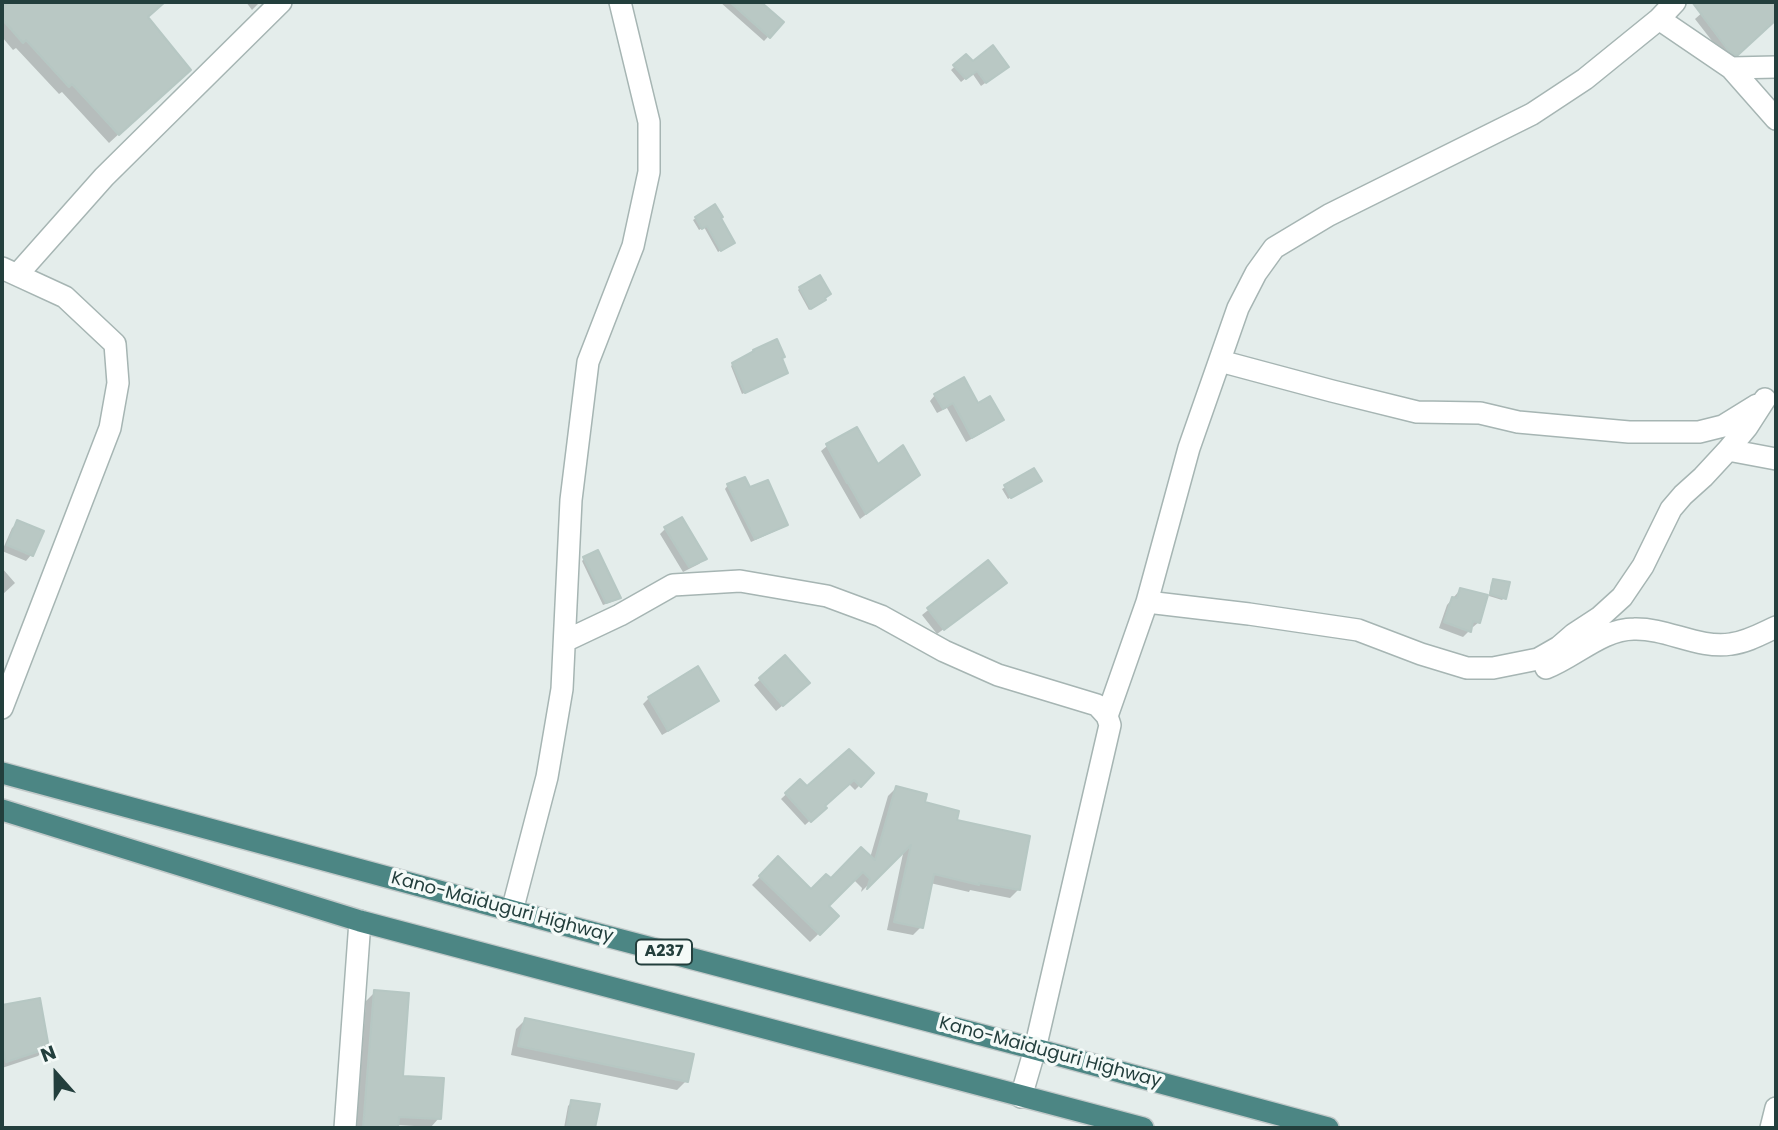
<!DOCTYPE html>
<html>
<head>
<meta charset="utf-8">
<style>
  body { margin:0 }
  #map { position:relative; width:1778px; height:1130px; overflow:hidden; background:#e4edeb; font-family:Poppins,sans-serif }
  canvas { display:block }
  .frame { position:absolute; inset:0; border:4px solid #233f3d; pointer-events:none }
  .north { position:absolute; left:21px; top:1039px; width:70px; height:70px; -webkit-text-stroke:5px #f4faf8; paint-order:stroke; rotate:339deg; font-size:19px; font-weight:700; line-height:28px; text-align:center; color:#233f3d }
  .north::after { content:''; display:block; margin:auto; width:24px; height:32px; background:#233f3d; clip-path:polygon(50% 0,100% 100%,50% 72%,0 100%) }
</style>
</head>
<body>
<div id="map">
<canvas width="1778" height="1130"></canvas>
<div class="frame"></div>
<div class="north">N</div>
</div>
<script>
const g = document.querySelector('canvas').getContext('2d');
g.lineJoin = 'round';
function paint(path, color) {
  g.fillStyle = color;
  g.fill(path, 'evenodd');
}
function stroke(path, color, width, dash) {
  g.strokeStyle = color;
  g.lineWidth = width;
  g.lineCap = dash ? 'butt' : 'round';
  g.setLineDash(dash || []);
  g.stroke(path);
}
function drawText(font, color, halo, rows, align = 'center') {
  g.font = font + ' Poppins,sans-serif';
  g.lineWidth = 7;
  g.setLineDash([]);
  g.textBaseline = 'middle';
  g.strokeStyle = halo;
  g.fillStyle = color;
  for (const [text, x, y, turn = 0] of rows) {
    g.save();
    g.translate(x, y);
    g.rotate((+turn || 0) * Math.PI / 180);
    g.textAlign = isNaN(turn) ? turn : align;
    if (halo) g.strokeText(text, 0, 0);
    g.fillText(text, 0, 0);
    g.restore();
  }
}
paint(new Path2D(`
  M 2,2 L 149,2 L 155,8 L 146,18 L 180,78 L 109,143 L 62,92 L 59,94 L 16,48 L 13,50 L 2,37 Z
  M 246,2 L 260,2 L 252,10 Z
  M 720,2 L 758,2 L 781,23 L 764,41 Z
  M 1714,2 L 1752,2 L 1760,8 L 1766,3 L 1776,18 L 1731,59 L 1723,55 L 1695,19 Z
  M 966,56 L 972,63 L 1003,70 L 981,86 L 972,73 L 961,82 L 951,70 Z
  M 696,218 L 719,219 L 730,245 L 718,252 L 704,227 L 699,230 L 693,220 Z
  M 800,288 L 823,298 L 822,302 L 809,310 L 798,290 Z
  M 781,359 L 786,373 L 784,375 L 742,394 L 731,366 L 733,364 Z
  M 935,395 L 977,405 L 1002,420 L 996,425 L 966,442 L 947,408 L 937,413 L 930,401 Z
  M 856,430 L 878,467 L 912,480 L 860,519 L 821,451 L 827,446 Z
  M 1034,470 L 1037,483 L 1008,499 L 1002,489 Z
  M 728,485 L 750,490 L 786,525 L 782,528 L 751,542 L 725,489 Z
  M 18,522 L 41,532 L 31,555 L 26,561 L 2,551 L 12,528 Z
  M 666,528 L 705,558 L 699,564 L 683,572 L 660,534 Z
  M 584,559 L 619,598 L 617,600 L 603,605 L 582,561 Z
  M 988,562 L 999,588 L 937,634 L 922,615 Z
  M 2,568 L 15,583 L 2,595 Z
  M 1493,581 L 1504,598 L 1502,600 L 1489,596 L 1491,583 Z
  M 1460,590 L 1479,622 L 1473,627 L 1470,627 L 1469,631 L 1463,637 L 1439,628 L 1447,605 Z
  M 785,658 L 802,689 L 776,711 L 754,685 Z
  M 649,698 L 717,700 L 711,706 L 662,735 L 643,704 Z
  M 872,773 L 855,790 L 848,783 L 822,806 L 824,808 L 805,825 L 781,799 L 800,781 L 807,789 Z
  M 896,788 L 955,821 L 1019,889 L 1010,898 L 970,890 L 969,892 L 930,883 L 921,927 L 913,935 L 887,930 L 904,849 L 861,892 L 862,888 L 853,879 L 826,906 L 837,916 L 810,942 L 752,885 L 778,859 L 811,891 L 870,858 L 888,796 Z
  M 375,992 L 401,1077 L 439,1118 L 431,1127 L 397,1125 L 397,1128 L 356,1128 L 366,1001 Z
  M 38,1000 L 47,1047 L 38,1056 L 2,1068 L 2,1006 Z
  M 525,1020 L 686,1081 L 677,1090 L 511,1055 L 516,1029 Z
  M 572,1102 L 598,1105 L 594,1128 L 564,1128 L 568,1106 Z`), '#0003');
const building = new Path2D(`
  M 2,2 L 165,2 L 148,17 L 191,70 L 119,135 L 72,84 L 69,87 L 26,40 L 23,43 L 2,19 Z
  M 730,2 L 761,2 L 784,22 L 770,38 Z
  M 1692,2 L 1776,2 L 1776,20 L 1738,55 L 1735,55 L 1728,50 Z
  M 993,45 L 1009,67 L 986,83 L 977,71 L 966,79 L 953,65 L 966,54 L 973,61 Z
  M 715,204 L 723,217 L 721,218 L 735,243 L 721,251 L 707,226 L 702,229 L 695,217 Z
  M 820,275 L 831,294 L 825,298 L 826,300 L 811,309 L 799,287 Z
  M 777,339 L 785,357 L 782,358 L 788,373 L 745,393 L 732,363 L 754,351 L 753,350 Z
  M 964,377 L 978,403 L 990,396 L 1004,420 L 972,438 L 953,403 L 943,409 L 934,394 Z
  M 857,427 L 878,464 L 903,445 L 920,475 L 866,514 L 848,483 L 847,483 L 826,444 Z
  M 1034,468 L 1042,481 L 1011,498 L 1004,485 Z
  M 745,477 L 750,487 L 768,480 L 788,525 L 755,539 L 727,484 Z
  M 682,517 L 707,559 L 689,567 L 664,527 Z
  M 17,520 L 44,531 L 33,556 L 7,545 Z
  M 598,550 L 621,598 L 606,603 L 583,557 Z
  M 988,560 L 1007,583 L 944,630 L 927,608 Z
  M 1493,579 L 1510,582 L 1506,599 L 1490,594 Z
  M 1460,588 L 1488,595 L 1480,623 L 1473,621 L 1471,632 L 1444,622 L 1452,597 L 1457,598 Z
  M 785,655 L 810,683 L 783,706 L 759,678 Z
  M 698,666 L 719,701 L 668,731 L 648,697 Z
  M 849,749 L 874,773 L 861,787 L 854,780 L 825,806 L 827,808 L 811,822 L 785,793 L 800,779 L 807,786 Z
  M 896,786 L 927,794 L 925,802 L 959,811 L 957,820 L 1030,836 L 1020,890 L 979,883 L 979,885 L 934,874 L 923,928 L 894,922 L 911,845 L 867,889 L 870,879 L 863,872 L 829,906 L 839,916 L 820,935 L 759,876 L 778,856 L 811,889 L 826,874 L 831,878 L 861,847 L 875,860 Z
  M 374,990 L 409,993 L 403,1076 L 444,1078 L 441,1119 L 399,1117 L 398,1128 L 363,1128 Z
  M 40,998 L 49,1048 L 6,1062 L 2,1044 L 2,1005 Z
  M 525,1018 L 694,1054 L 688,1082 L 518,1046 Z
  M 571,1100 L 600,1104 L 595,1128 L 577,1128 L 567,1126 Z`);
paint(building, '#b9c8c4');
stroke(building, '#b6c7c3', 2);
const minor = new Path2D(`
  M 1659,19 L 1731,68 L 1776,67
  M 1731,68 L 1776,119
  M 2,268 L 65,297 L 115,344 L 118,383 L 110,428 L 2,708
  M 17,275 L 104,177 L 281,2
  M 1220,361 L 1332,391 L 1417,412 L 1480,413 L 1518,422 L 1629,432 L 1699,432 L 1723,426 L 1757,405
  M 1728,450 L 1776,459
  M 1147,602 L 1249,614 L 1358,630 L 1421,654 L 1467,668 L 1493,668 L 1538,659 L 1559,647 L 1574,634 L 1600,617 L 1622,597 L 1643,566 L 1671,509 L 1683,495 L 1703,477 L 1728,450 L 1747,427 L 1765,399
  M 565,641 L 620,615 L 673,585 L 740,581 L 827,596 L 881,616 L 944,651 L 998,675 L 1097,705 L 1107,716 L 1110,725 L 1035,1049 L 1021,1097
  M 1546,668 C 1575,657 1602,629 1634,629 C 1667,628 1698,649 1731,644 C 1747,642 1761,634 1776,627
  M 1107,716 L 1147,602 L 1189,448 L 1238,308 L 1256,273 L 1274,248 L 1329,215 L 1532,114 L 1585,79 L 1659,19 L 1675,2
  M 512,911 L 547,777 L 562,689 L 571,500 L 588,362 L 633,246 L 649,172 L 649,122 L 620,2
  M 345,1128 L 360,921
  M 1771,1128 L 1776,1108`);
const trunk = new Path2D(`
  M 2,773 L 583,930 L 1035,1049 L 1328,1128
  M 2,810 L 360,921 L 1143,1128`);
stroke(minor, '#a6b5b3', 24);
stroke(trunk, '#c1c9c9', 24);
stroke(minor, '#fff', 21);
stroke(trunk, '#4c8684', 21);
for (const [x, y, w] of [
  [664,952,56]
]) {
  const box = new Path2D();
  box.roundRect(x - w / 2, y - 12.5, w, 25, 5);
  g.fillStyle = '#f4faf8';
  g.fill(box);
  stroke(box, '#233f3d', 2);
}
drawText('bold 16px', '#233f3d', null, [
  ["A237",664,952]
]);
drawText('18px', '#233f3d', '#f4faf8', [
  ["Kano-Maiduguri Highway",502,908,15],
  ["Kano-Maiduguri Highway",1050,1053,15]
]);
</script>
</body>
</html>
